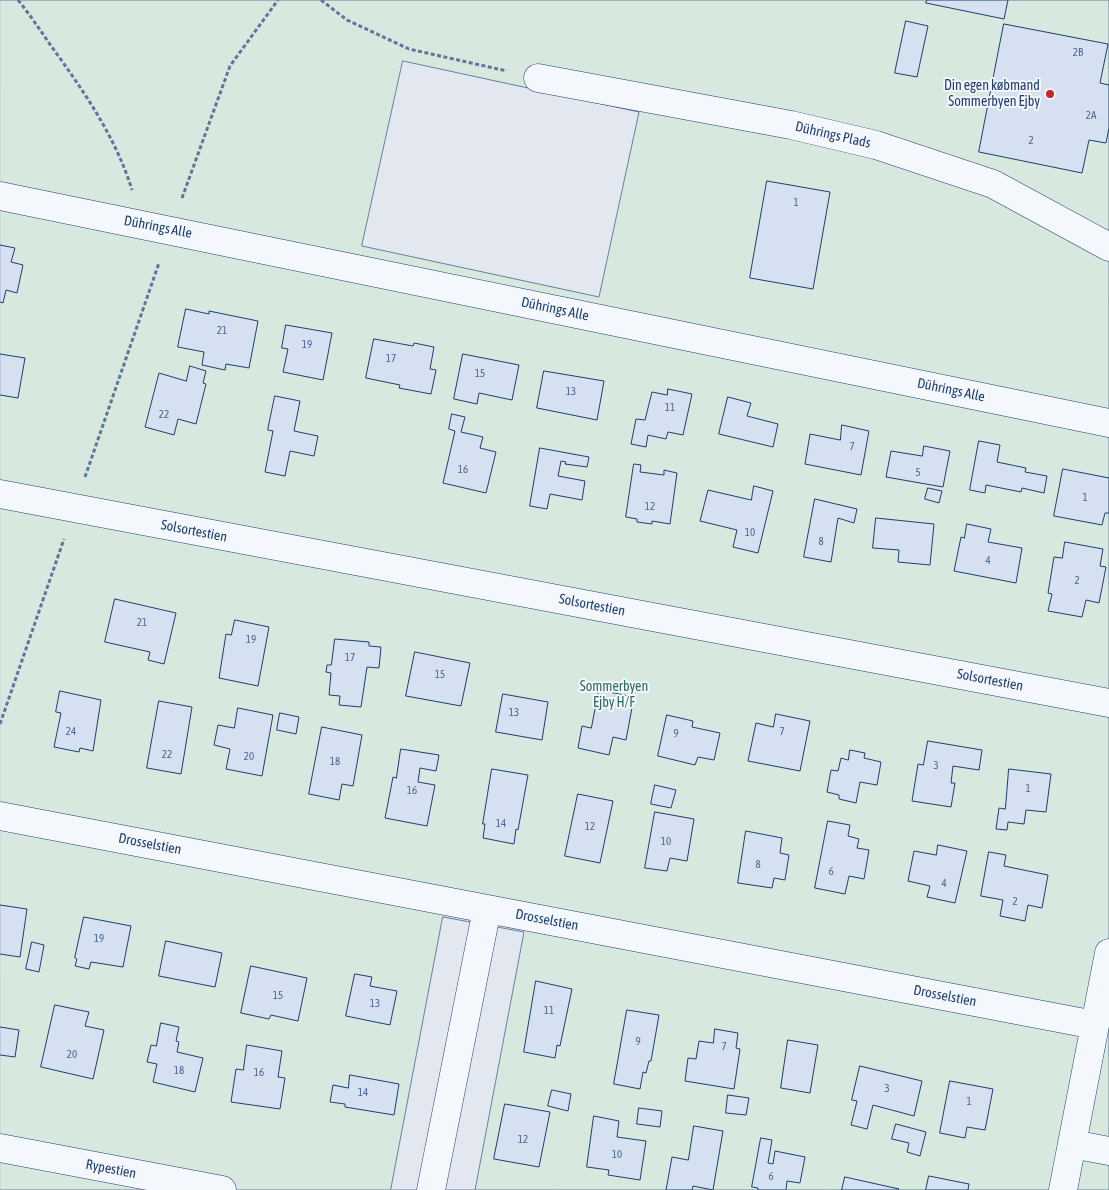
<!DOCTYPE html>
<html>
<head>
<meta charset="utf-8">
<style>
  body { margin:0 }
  canvas { display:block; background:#f4f7fb }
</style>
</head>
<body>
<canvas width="1109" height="1190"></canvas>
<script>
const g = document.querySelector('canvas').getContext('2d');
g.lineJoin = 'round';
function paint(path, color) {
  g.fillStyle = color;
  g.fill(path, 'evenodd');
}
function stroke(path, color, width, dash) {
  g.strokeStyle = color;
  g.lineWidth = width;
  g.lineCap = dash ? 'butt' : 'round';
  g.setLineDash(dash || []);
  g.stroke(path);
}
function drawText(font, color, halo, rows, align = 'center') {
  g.font = font + ' "Asap Condensed",sans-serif';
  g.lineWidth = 4;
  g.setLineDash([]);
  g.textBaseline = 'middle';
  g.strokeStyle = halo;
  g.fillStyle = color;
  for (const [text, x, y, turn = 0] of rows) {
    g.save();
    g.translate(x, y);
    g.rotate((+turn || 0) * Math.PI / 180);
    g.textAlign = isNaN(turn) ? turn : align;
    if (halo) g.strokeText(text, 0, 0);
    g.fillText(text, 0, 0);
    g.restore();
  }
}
const green = new Path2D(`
  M 0,0 L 1109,0 L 1109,1190 L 0,1190 Z`);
paint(green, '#d7e8df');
stroke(green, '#687fa3', 1);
const parking = new Path2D(`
  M 403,61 L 639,112 L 599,297 L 362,246 Z
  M 443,917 L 524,932 L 475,1190 L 391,1190 Z`);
paint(parking, '#e3e8f0');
stroke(parking, '#687fa3', 1);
const building = new Path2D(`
  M 927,0 L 1008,0 L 1004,19 L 926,3 Z
  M 906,21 L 928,26 L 917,77 L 895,73 Z
  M 1004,24 L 1108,44 L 1100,83 L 1109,85 L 1109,128 L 1106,143 L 1089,140 L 1082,173 L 979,152 Z
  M 767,181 L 830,192 L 813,289 L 750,278 Z
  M 0,245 L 15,248 L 11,262 L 23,265 L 17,293 L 6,290 L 3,303 L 0,302 Z
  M 186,309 L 209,314 L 209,311 L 258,321 L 249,368 L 226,364 L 225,370 L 202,365 L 204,352 L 178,347 Z
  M 286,325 L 332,333 L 323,380 L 283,372 L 288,349 L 282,348 Z
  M 374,339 L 413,346 L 414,343 L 434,347 L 430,369 L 436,370 L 431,394 L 399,388 L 400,385 L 366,378 Z
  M 0,354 L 25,358 L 18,398 L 0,395 Z
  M 463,354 L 519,365 L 512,400 L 479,393 L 477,404 L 454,399 Z
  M 190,366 L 206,371 L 203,383 L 206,384 L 196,424 L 178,419 L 174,435 L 145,427 L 159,373 L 186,381 Z
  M 544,371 L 604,381 L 597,420 L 537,408 Z
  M 668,389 L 692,394 L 683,435 L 668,432 L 666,439 L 648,435 L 646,447 L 631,444 L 636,419 L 645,420 L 652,392 L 667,395 Z
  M 275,396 L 300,401 L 294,431 L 318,436 L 314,456 L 290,451 L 285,476 L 265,472 L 273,431 L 268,430 Z
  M 728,397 L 751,403 L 747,416 L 778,424 L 773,447 L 719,434 Z
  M 452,414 L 465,417 L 461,432 L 483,437 L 480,448 L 496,452 L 486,493 L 443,483 L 455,431 L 449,429 Z
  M 842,425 L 869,431 L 861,475 L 805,464 L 810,434 L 840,440 Z
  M 979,441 L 1000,445 L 997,462 L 1026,468 L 1025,472 L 1047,476 L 1044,493 L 1022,488 L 1021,492 L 986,485 L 985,493 L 970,490 Z
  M 924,446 L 950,451 L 943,487 L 886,477 L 891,451 L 922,456 Z
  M 540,448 L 589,457 L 587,467 L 565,464 L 566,462 L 561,461 L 558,476 L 585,481 L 582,500 L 550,494 L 547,509 L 530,506 Z
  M 634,464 L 641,465 L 640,472 L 664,475 L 664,470 L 677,473 L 670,524 L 652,521 L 652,524 L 637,522 L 637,519 L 626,517 Z
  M 1063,469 L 1109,478 L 1109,513 L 1105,513 L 1102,525 L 1054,516 Z
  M 754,486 L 773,491 L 758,553 L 733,547 L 737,530 L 700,521 L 708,490 L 751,500 Z
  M 928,488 L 942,491 L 939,503 L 925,499 Z
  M 815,499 L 857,509 L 854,523 L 838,518 L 831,562 L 804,557 Z
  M 876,518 L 934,524 L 930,565 L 898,562 L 899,550 L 873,548 Z
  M 967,524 L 991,529 L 988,542 L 1022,548 L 1016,583 L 954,571 L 961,537 L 964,538 Z
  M 1065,542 L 1103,549 L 1100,566 L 1106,567 L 1099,603 L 1086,600 L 1082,617 L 1048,611 L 1052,594 L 1048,593 L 1054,557 L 1062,558 Z
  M 115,599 L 176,613 L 164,664 L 148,660 L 150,652 L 105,642 Z
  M 235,620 L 269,627 L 258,686 L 219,678 L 226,634 L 231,635 Z
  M 335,639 L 369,642 L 369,646 L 381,647 L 379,668 L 367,667 L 361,707 L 339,705 L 340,696 L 329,695 L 331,673 L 326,672 L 327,665 L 331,665 Z
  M 415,652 L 470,663 L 461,706 L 406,696 Z
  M 599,690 L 634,697 L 626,740 L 613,737 L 609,755 L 578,748 L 582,726 L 591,728 Z
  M 60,691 L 101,700 L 93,751 L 80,748 L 79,752 L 54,747 L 61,713 L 56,712 Z
  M 503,694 L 548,702 L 542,740 L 496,732 Z
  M 159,701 L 192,707 L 181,774 L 147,768 Z
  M 238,708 L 273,715 L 262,776 L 226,769 L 230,749 L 214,745 L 218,725 L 234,728 Z
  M 280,713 L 299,717 L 296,734 L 277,730 Z
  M 776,714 L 810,721 L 800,771 L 748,761 L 756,723 L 773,727 Z
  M 667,715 L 693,721 L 692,727 L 720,733 L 714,760 L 698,757 L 695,765 L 658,756 Z
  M 322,727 L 362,735 L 353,786 L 342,784 L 339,800 L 309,794 Z
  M 928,741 L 982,750 L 979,770 L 953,766 L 951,783 L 955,783 L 951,807 L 912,801 L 918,764 L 923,765 Z
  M 401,749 L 439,755 L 436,771 L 420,768 L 418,782 L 435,785 L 427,826 L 385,818 L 393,777 L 396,778 Z
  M 850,750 L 865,753 L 864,758 L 881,762 L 877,785 L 860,782 L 856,803 L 839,799 L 839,795 L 827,792 L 831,770 L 838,771 L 841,758 L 848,760 Z
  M 492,769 L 528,775 L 518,830 L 516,829 L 514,844 L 483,838 L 485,824 L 483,824 Z
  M 1009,769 L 1051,774 L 1046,812 L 1026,810 L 1024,824 L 1008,822 L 1007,830 L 996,829 L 999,808 L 1005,809 Z
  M 655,785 L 676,790 L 671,808 L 651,804 Z
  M 578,794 L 613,801 L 600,863 L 565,856 Z
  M 655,812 L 694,819 L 687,861 L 670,858 L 667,871 L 645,868 Z
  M 828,821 L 850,825 L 848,836 L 859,839 L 857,848 L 869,850 L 864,879 L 849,876 L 845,894 L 815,888 Z
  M 746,831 L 782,838 L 780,853 L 789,855 L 785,880 L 774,878 L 772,888 L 738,883 Z
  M 938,845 L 967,851 L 955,903 L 927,897 L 930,886 L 908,881 L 914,851 L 936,855 Z
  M 989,852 L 1006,855 L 1004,866 L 1048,875 L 1042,908 L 1028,905 L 1025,921 L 1000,916 L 1003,900 L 981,896 Z
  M 0,905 L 27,909 L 20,957 L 0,954 Z
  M 84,917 L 131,926 L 123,967 L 91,962 L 89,969 L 75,966 L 77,959 L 75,958 Z
  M 166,941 L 222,953 L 215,987 L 159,976 Z
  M 32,942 L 44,945 L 39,972 L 26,969 Z
  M 251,966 L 307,978 L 298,1021 L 271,1015 L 269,1019 L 241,1013 Z
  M 355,974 L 372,977 L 370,986 L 397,991 L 390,1025 L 346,1016 Z
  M 536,981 L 572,989 L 560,1046 L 557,1045 L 555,1058 L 524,1052 Z
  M 55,1005 L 89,1012 L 85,1026 L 104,1030 L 93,1079 L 41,1067 Z
  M 627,1010 L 659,1015 L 651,1061 L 649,1061 L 646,1073 L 643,1072 L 640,1089 L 614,1084 Z
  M 161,1023 L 179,1027 L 176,1041 L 179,1042 L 177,1052 L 203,1058 L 195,1092 L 153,1082 L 157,1064 L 147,1062 L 151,1045 L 156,1046 Z
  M 0,1027 L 19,1030 L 15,1057 L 0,1055 Z
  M 715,1029 L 738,1033 L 736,1048 L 740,1049 L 734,1089 L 685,1081 L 688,1058 L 696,1059 L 699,1041 L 713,1043 Z
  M 788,1040 L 818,1045 L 810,1093 L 781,1088 Z
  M 247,1045 L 282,1051 L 278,1077 L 285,1078 L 280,1109 L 231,1102 L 236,1069 L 243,1070 Z
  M 860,1066 L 922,1081 L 914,1116 L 873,1105 L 867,1129 L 851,1125 L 857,1101 L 852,1100 Z
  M 350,1075 L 399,1084 L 394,1115 L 345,1107 L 345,1104 L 330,1102 L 333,1085 L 348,1088 Z
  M 950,1081 L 993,1089 L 985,1130 L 967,1127 L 965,1138 L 940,1133 Z
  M 552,1090 L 571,1094 L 568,1111 L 548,1106 Z
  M 728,1095 L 749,1098 L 746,1115 L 726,1113 Z
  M 505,1104 L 550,1112 L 539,1167 L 494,1159 Z
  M 639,1108 L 662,1111 L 660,1127 L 637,1124 Z
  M 594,1116 L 619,1121 L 617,1137 L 646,1141 L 640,1180 L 608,1175 L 609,1170 L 587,1167 Z
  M 896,1124 L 926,1132 L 920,1156 L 907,1152 L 909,1143 L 892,1139 Z
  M 694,1126 L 723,1131 L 713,1190 L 693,1186 L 692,1190 L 666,1190 L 672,1157 L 688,1160 Z
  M 761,1138 L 772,1140 L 768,1163 L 773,1164 L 775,1151 L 805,1157 L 800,1183 L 787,1181 L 786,1190 L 758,1190 L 758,1188 L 752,1187 Z
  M 929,1176 L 969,1184 L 968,1190 L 926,1190 Z
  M 845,1177 L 899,1189 L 898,1190 L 842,1190 Z`);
paint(building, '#d5e0f0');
stroke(building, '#1d3f73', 1);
const minor = new Path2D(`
  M 538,78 L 791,125 L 876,145 L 993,184 L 1109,247
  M 0,196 L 1109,423
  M 0,494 L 1109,703
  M 0,816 L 1095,1025
  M 1072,1144 L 1109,1151
  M 0,1148 L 222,1190
  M 431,1190 L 487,909
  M 1063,1190 L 1109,953`);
stroke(minor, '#1d3f73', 29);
stroke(new Path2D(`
  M 18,0 C 31,16 42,33 54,50 C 85,93 116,138 132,190
  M 321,0 L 347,20 L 409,49 L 507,71
  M 182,198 L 230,66 L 278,0
  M 85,477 L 159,263
  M 0,724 L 64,539`), '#5e769c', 3, [4, 2.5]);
stroke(minor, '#f4f7fb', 28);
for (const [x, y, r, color] of [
  [1050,94,5,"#c62828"]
]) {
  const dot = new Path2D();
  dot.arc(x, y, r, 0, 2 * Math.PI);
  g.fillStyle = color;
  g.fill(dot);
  stroke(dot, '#f4f7fb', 2);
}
drawText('11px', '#4b6792', null, [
  ["2B",1078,53],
  ["2A",1091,116],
  ["2",1031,141],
  ["1",796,203],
  ["21",222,331],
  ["19",307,345],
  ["17",391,359],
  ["15",480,374],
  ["13",571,392],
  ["11",670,408],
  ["22",164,415],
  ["7",852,447],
  ["16",463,470],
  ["5",918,473],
  ["1",1085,498],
  ["12",650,507],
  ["10",750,533],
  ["8",821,542],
  ["4",988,561],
  ["2",1077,581],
  ["21",142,623],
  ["19",251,640],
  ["17",350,658],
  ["15",440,675],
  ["13",514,713],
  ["24",71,732],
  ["7",782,732],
  ["9",676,734],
  ["22",167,755],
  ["20",249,757],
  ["18",335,762],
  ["3",936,766],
  ["1",1028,789],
  ["16",412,791],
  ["14",501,824],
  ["12",590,827],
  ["10",666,842],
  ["8",758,865],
  ["6",831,872],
  ["4",944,884],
  ["2",1015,902],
  ["19",99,939],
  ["15",278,996],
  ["13",375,1004],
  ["11",549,1011],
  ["9",638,1042],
  ["7",724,1047],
  ["20",72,1055],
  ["18",179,1071],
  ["16",259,1073],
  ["3",887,1089],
  ["14",363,1093],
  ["1",969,1102],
  ["12",523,1140],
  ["10",617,1155],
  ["6",771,1177]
]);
drawText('14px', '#1d3f73', '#f4f7fb', [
  ["Din egen købmand",1040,86],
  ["Sommerbyen Ejby",1040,102]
], 'right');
drawText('14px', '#1d3f73', '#f4f7fb', [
  ["Dührings Plads",833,135,13],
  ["Dührings Alle",158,227,11],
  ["Dührings Alle",555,309,12],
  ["Dührings Alle",951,390,12],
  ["Solsortestien",194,531,11],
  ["Solsortestien",592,605,11],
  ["Solsortestien",990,680,11],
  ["Drosselstien",150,844,11],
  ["Drosselstien",547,920,11],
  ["Drosselstien",945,996,11],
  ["Rypestien",111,1169,11]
]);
drawText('14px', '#2c6c60', '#f4f7fb', [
  ["Sommerbyen",614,687],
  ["Ejby H/F",614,703]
]);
</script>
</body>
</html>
